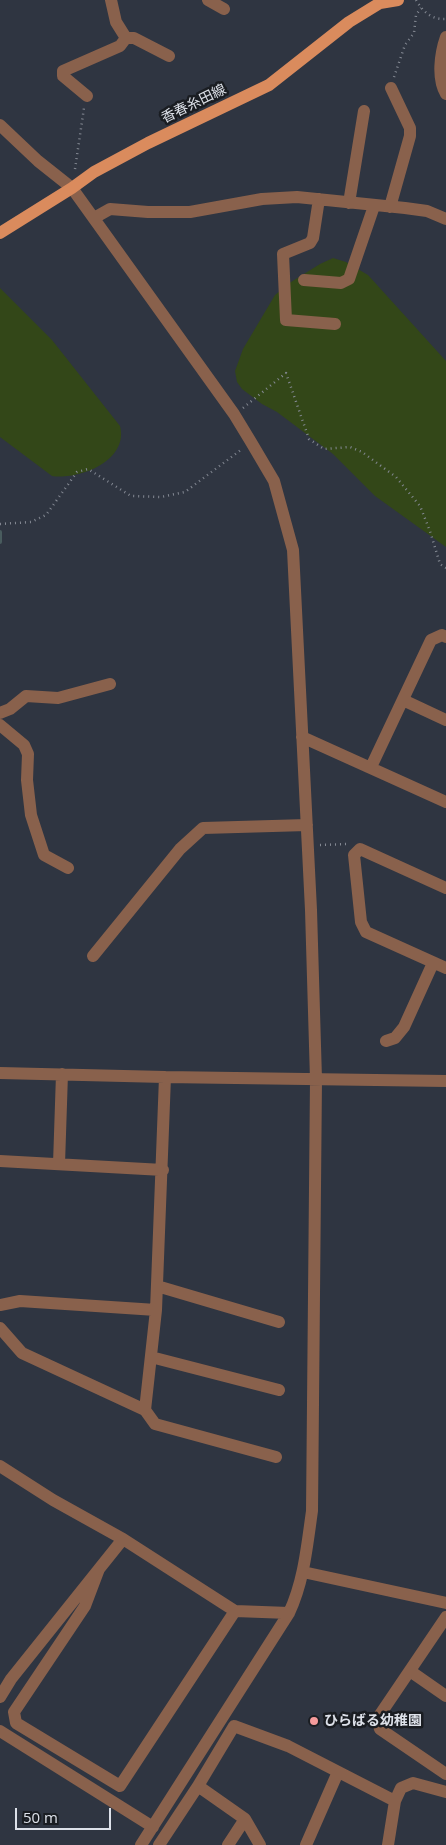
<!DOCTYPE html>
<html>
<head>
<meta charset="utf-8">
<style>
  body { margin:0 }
  #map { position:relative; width:446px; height:1845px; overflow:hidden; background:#2f3541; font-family:"Open Sans",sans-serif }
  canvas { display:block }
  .scale { position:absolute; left:15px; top:1808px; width:96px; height:22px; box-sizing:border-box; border:2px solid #dde1e9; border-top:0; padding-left:6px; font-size:15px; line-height:18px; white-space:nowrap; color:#dde1e9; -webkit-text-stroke:4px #1a1d22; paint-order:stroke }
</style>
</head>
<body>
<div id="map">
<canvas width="446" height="1845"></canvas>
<div class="scale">50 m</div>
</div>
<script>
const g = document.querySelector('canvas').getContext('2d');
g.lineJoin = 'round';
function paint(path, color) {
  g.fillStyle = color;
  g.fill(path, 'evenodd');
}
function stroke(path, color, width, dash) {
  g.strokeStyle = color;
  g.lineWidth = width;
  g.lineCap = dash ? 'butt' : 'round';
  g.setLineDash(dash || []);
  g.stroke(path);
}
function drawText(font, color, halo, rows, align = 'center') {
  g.font = font + ' "Open Sans","Noto Sans JP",sans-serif';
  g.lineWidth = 5;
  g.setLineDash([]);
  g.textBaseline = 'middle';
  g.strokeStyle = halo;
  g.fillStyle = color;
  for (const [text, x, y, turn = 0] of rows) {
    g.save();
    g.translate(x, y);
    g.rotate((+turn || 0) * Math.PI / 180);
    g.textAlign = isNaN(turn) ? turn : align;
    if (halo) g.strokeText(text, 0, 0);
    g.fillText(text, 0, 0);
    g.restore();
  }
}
paint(new Path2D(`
  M 333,258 L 346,262 L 368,275 L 446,361 L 446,547 L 375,496 L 333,454 L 277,412 L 262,404 L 242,389 L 237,382 L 235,371 L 243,349 L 275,295 L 291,282 L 320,264 Z
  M 0,288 L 52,340 L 120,426 C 129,461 79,480 52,476 L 0,437 Z`), '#334718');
stroke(new Path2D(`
  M 0,532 L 0,542`), '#495c5e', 4);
stroke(new Path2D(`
  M 416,0 C 423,12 432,20 446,19
  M 394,77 L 405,45 L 414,33 L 416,15 L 421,8
  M 75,169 L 84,108
  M 243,408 L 286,373 L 309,439 L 324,449 L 350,447 L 362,452 L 396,477 L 420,506 L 430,531 L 440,564 L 446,568
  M 0,524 L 31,522 L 46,515 L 77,472 L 88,469 L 131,496 L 161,497 L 185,492 L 242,449
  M 320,845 L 347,844`), '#858a94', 2.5, [1, 4]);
stroke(new Path2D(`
  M 208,0 L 224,9
  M 446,37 C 440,54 437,79 446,94
  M 126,38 L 134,38 L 169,56
  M 87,96 L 63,76 L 63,71 L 120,46 L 126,38 L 116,22 L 111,0
  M 0,125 L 38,161 L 72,188 L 234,414 L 251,442 L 274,481 L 293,550 L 311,910 L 316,1079 L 312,1511 C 307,1546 304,1581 289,1613 L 141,1845
  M 319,199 L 313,238 L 310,243 L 283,254 L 286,320 L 335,324
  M 349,203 L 364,111
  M 390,207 L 410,136 L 410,128 L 391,88
  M 94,218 L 110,209 L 148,212 L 190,212 L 262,199 L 297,197 L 405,208 L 427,211 L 446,219
  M 304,280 L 341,283 L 349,279 L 374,206
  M 403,700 L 446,720
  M 0,713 L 10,709 L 26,696 L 58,698 L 110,684
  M 0,725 L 24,745 L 28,754 L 27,780 L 31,815 L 44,855 L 68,868
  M 302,737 L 446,802
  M 371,767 L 431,640 L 442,635 L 446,637
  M 446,888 L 360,849 L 354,855 L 361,922 L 366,932 L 446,968
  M 93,956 L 180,849 L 203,828 L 307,825
  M 386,1041 L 395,1038 L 404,1027 L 433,963
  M 0,1073 L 165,1077 L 446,1081
  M 0,1161 L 163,1170
  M 59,1164 L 62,1074
  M 157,1286 L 279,1322
  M 0,1305 L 20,1301 L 156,1310
  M 0,1328 L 22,1353 L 145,1410 L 155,1424 L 276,1457
  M 151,1357 L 279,1390
  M 145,1410 L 156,1310 L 165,1077
  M 0,1466 L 53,1500 L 123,1539 L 235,1611 L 289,1613
  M 99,1569 L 85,1606 L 14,1712 L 16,1723 L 120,1786 L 235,1611
  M 303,1572 L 446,1603
  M 446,1617 L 377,1719 L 380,1729 L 446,1774
  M 410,1671 L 446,1696
  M 0,1697 L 11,1679 L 123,1539
  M 0,1731 L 153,1827
  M 245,1819 L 260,1845
  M 159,1845 L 198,1786
  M 228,1845 L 245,1819 L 198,1786 L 234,1726 L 288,1746 L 395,1801
  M 306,1845 L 338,1772
  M 388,1845 L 395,1801 L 401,1788 L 413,1783 L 446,1792`), '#89614c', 12);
stroke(new Path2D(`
  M 0,233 L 72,188 L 94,172 L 148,143 L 269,85 L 349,22 L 380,3 L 398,0`), '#da8b5d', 12);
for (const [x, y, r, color] of [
  [314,1721,5,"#f59b9b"]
]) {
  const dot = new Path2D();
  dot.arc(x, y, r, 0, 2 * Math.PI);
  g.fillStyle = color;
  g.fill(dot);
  stroke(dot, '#1a1d22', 2);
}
drawText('14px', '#dde1e9', '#1a1d22', [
  ["香春糸田線",194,104,-26]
]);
drawText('bold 14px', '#dde1e9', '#1a1d22', [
  ["ひらばる幼稚園",324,1721]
], 'left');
</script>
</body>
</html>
